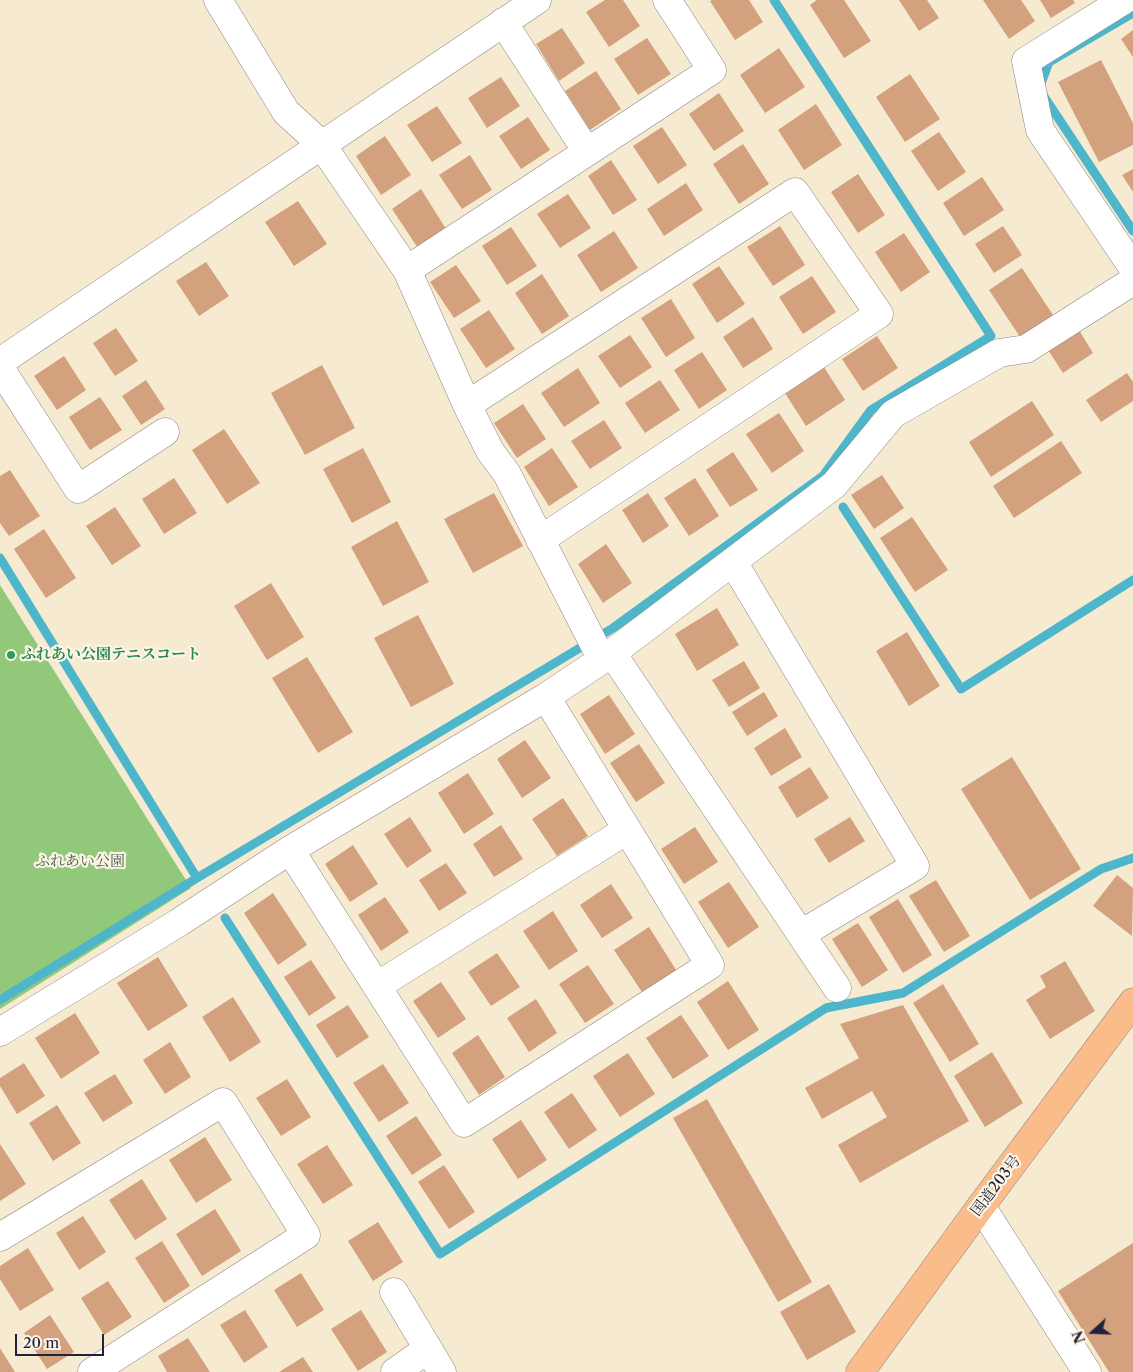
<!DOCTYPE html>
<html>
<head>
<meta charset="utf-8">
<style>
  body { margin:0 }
  #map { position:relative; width:1133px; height:1372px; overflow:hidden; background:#f6ead1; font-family:"Libre Caslon Text",serif }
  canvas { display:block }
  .north { position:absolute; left:1068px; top:1307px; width:50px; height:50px; -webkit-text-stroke:4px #fcf5e5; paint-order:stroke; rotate:250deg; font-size:14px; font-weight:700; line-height:20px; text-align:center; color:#22223b }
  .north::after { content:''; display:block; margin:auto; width:18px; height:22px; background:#22223b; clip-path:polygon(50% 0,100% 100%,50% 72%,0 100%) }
  .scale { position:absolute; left:15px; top:1334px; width:89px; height:22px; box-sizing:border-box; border:2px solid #22223b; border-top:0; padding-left:6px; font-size:15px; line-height:18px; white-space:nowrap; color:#22223b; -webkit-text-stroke:4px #fcf5e5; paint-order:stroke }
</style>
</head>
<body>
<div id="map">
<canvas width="1133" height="1372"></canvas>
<div class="north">N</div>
<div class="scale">20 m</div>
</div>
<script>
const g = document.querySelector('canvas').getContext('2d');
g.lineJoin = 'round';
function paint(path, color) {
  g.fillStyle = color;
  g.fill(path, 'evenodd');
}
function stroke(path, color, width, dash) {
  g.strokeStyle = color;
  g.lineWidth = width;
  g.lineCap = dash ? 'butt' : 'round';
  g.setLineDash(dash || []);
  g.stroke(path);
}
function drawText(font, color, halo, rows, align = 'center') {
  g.font = font + ' "Libre Caslon Text","Noto Serif JP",serif';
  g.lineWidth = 4.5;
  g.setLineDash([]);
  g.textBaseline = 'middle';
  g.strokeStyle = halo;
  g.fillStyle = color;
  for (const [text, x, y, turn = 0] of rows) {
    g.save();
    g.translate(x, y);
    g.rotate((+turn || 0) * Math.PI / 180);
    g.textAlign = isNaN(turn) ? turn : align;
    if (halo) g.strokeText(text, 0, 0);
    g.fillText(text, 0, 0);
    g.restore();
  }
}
paint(new Path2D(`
  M 0,585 L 191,888 L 0,1009 Z`), '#91c87a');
stroke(new Path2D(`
  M 1133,13 L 1049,62 L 1039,89 L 1133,231
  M 843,507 L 961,689 L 1133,580
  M 0,558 L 197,878
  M 225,918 L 440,1254 L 826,1008 L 903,993 L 1101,869 L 1133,858
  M 0,1000 L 197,878 L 613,628 L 823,476 L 871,410 L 991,336 L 774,0`), '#4db6cb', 9);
paint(new Path2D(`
  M 605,0 L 623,0 L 640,26 L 609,47 L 586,12 Z
  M 712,0 L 749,0 L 763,22 L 735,40 L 710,1 Z
  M 817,0 L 844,0 L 871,41 L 844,58 L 810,5 Z
  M 899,0 L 927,0 L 939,18 L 919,31 Z
  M 983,0 L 1021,0 L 1035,21 L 1009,39 Z
  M 1040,0 L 1073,0 L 1075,3 L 1051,18 Z
  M 562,28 L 585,63 L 559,81 L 536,44 Z
  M 1133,30 L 1133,57 L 1121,39 Z
  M 647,38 L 671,74 L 638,95 L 614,59 Z
  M 779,48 L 805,87 L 765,113 L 740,75 Z
  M 1101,60 L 1133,123 L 1133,145 L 1099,162 L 1058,82 Z
  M 596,71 L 621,109 L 590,130 L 565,91 Z
  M 910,74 L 940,119 L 905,142 L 876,97 Z
  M 501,77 L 520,106 L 487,128 L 468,98 Z
  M 719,93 L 744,131 L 714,151 L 689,114 Z
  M 816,104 L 842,145 L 804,170 L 778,130 Z
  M 437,106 L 462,143 L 432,162 L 407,125 Z
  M 528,117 L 550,150 L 521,169 L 499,136 Z
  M 662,127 L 687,165 L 658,184 L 633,146 Z
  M 939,132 L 966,172 L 938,191 L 911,151 Z
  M 385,136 L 411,175 L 381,195 L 356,156 Z
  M 743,144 L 769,184 L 739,204 L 713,164 Z
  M 470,155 L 492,190 L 462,209 L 439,175 Z
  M 611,160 L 637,200 L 613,215 L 588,176 Z
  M 1133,169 L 1133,192 L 1122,175 Z
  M 858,174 L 885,215 L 858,233 L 831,192 Z
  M 982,177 L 1004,210 L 964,236 L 943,203 Z
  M 686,183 L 703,210 L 664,236 L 647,209 Z
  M 421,189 L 446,229 L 418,248 L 392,209 Z
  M 568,194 L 591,228 L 560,248 L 537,214 Z
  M 298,201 L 327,244 L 294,266 L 265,222 Z
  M 780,226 L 805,265 L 773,286 L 747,247 Z
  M 1003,226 L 1022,255 L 994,273 L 975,244 Z
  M 511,227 L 537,266 L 507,285 L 482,246 Z
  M 614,231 L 638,268 L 601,292 L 577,255 Z
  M 904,233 L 930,272 L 901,292 L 875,252 Z
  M 206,262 L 229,296 L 199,316 L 176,281 Z
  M 456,265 L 481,301 L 454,318 L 430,282 Z
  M 719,266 L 745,304 L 717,323 L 692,284 Z
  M 1022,268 L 1053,315 L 1020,337 L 989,290 Z
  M 542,274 L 569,316 L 542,334 L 515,293 Z
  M 812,276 L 836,312 L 803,334 L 779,297 Z
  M 671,299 L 695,338 L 666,357 L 641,318 Z
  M 489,310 L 515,349 L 486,368 L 460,329 Z
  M 753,317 L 773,349 L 743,368 L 723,337 Z
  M 116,328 L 138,361 L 115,376 L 93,343 Z
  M 1079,330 L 1093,353 L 1063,373 L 1048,350 Z
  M 630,335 L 652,367 L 620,388 L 598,356 Z
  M 877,336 L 898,368 L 863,391 L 842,359 Z
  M 702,352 L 727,390 L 699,409 L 674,370 Z
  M 64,356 L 86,390 L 57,410 L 34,376 Z
  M 322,365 L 355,428 L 305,455 L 271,393 Z
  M 824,367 L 845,400 L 806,426 L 785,393 Z
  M 578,368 L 600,403 L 564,427 L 541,393 Z
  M 1127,373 L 1133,382 L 1133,401 L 1101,422 L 1086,400 Z
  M 146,380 L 165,409 L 141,425 L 122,396 Z
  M 660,380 L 680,410 L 645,433 L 625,403 Z
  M 100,397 L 122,430 L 90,450 L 69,417 Z
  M 1032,401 L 1054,435 L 991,477 L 969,442 Z
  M 523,404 L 546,439 L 517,458 L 494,423 Z
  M 779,413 L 804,451 L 772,473 L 746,434 Z
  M 604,420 L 622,448 L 590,469 L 571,441 Z
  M 224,429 L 260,483 L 227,504 L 192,450 Z
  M 1061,441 L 1082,473 L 1014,518 L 993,486 Z
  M 363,448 L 391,502 L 352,523 L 323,469 Z
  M 552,448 L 578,487 L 549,506 L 524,467 Z
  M 733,452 L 758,490 L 730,507 L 706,470 Z
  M 10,470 L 40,516 L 9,536 L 0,523 L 0,476 Z
  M 882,475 L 904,508 L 874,529 L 851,495 Z
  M 174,478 L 197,513 L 164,534 L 142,499 Z
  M 695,478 L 719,516 L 689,536 L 664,498 Z
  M 494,493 L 523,546 L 473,573 L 444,519 Z
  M 648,493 L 669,526 L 643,543 L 622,510 Z
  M 115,507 L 141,546 L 112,565 L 86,526 Z
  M 912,517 L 948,570 L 915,592 L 880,538 Z
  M 397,521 L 429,582 L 383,606 L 351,547 Z
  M 44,529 L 76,578 L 46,598 L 14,549 Z
  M 606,544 L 632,583 L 603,603 L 578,564 Z
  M 271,583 L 304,637 L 267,660 L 234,606 Z
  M 717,608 L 739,645 L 697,671 L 675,634 Z
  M 418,615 L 454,684 L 411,707 L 374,638 Z
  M 907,632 L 940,686 L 909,706 L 876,651 Z
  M 307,657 L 353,732 L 318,753 L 272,678 Z
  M 744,661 L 760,688 L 729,707 L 712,680 Z
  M 764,692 L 778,716 L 747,736 L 732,712 Z
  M 609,695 L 635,734 L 605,754 L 580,714 Z
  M 785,728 L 802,757 L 771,776 L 754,748 Z
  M 525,740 L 551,778 L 522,798 L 497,759 Z
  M 639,744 L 665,783 L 636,802 L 610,763 Z
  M 1012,757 L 1081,869 L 1030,900 L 961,789 Z
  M 810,767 L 829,798 L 797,818 L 778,787 Z
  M 468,773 L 494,814 L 464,834 L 438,793 Z
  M 563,798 L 588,836 L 557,856 L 532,819 Z
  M 410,817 L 432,851 L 407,868 L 384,834 Z
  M 850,817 L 865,841 L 829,863 L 814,839 Z
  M 501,825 L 523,859 L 494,877 L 473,844 Z
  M 695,827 L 718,862 L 684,884 L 661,849 Z
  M 353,845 L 378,884 L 350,902 L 325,864 Z
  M 446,863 L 467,893 L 439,911 L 419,880 Z
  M 1117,875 L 1133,888 L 1132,936 L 1093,906 Z
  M 936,880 L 970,936 L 944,952 L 909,896 Z
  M 729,882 L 759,927 L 728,948 L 698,902 Z
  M 611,884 L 633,918 L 602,938 L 580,905 Z
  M 273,893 L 307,945 L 278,965 L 244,913 Z
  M 385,897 L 409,932 L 381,951 L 358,915 Z
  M 898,899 L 932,955 L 903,973 L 869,917 Z
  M 553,911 L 578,951 L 549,970 L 523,931 Z
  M 858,923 L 888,970 L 862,987 L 832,939 Z
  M 649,927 L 678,973 L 644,995 L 614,950 Z
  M 497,953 L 520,987 L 491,1006 L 468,972 Z
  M 158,957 L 188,1006 L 148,1031 L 117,983 Z
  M 311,960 L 336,998 L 309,1016 L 284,977 Z
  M 1065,961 L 1095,1011 L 1050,1039 L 1026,1000 L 1046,987 L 1040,976 Z
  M 588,965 L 614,1004 L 585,1023 L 559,984 Z
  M 728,981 L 759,1030 L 728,1050 L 697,1002 Z
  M 441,982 L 466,1019 L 438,1038 L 413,1001 Z
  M 943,984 L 979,1044 L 950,1062 L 913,1003 Z
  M 233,997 L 261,1042 L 230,1062 L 202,1017 Z
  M 536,999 L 557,1033 L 529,1052 L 507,1018 Z
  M 348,1005 L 369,1037 L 337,1058 L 316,1025 Z
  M 903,1005 L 969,1121 L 860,1183 L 838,1145 L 887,1117 L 872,1091 L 822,1119 L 805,1088 L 859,1058 L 840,1024 Z
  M 75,1013 L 100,1053 L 61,1079 L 35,1038 Z
  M 681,1015 L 709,1056 L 673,1079 L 646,1038 Z
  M 478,1035 L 505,1077 L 479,1095 L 452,1053 Z
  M 170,1042 L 191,1077 L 165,1094 L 143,1060 Z
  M 992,1052 L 1023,1103 L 985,1127 L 954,1076 Z
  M 628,1053 L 655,1094 L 620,1117 L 593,1076 Z
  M 24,1063 L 45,1096 L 17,1114 L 0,1086 L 0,1078 Z
  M 383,1064 L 409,1103 L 379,1122 L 353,1083 Z
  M 115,1074 L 133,1103 L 103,1122 L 84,1093 Z
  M 287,1079 L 311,1117 L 281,1136 L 256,1098 Z
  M 572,1093 L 597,1130 L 569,1149 L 544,1112 Z
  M 707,1099 L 812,1282 L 778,1302 L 673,1118 Z
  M 57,1105 L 81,1143 L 53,1161 L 29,1123 Z
  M 416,1116 L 442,1155 L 412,1175 L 386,1136 Z
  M 521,1120 L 547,1160 L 518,1179 L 492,1139 Z
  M 205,1137 L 232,1180 L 196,1203 L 169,1160 Z
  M 0,1144 L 26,1184 L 0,1201 Z
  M 327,1145 L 353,1185 L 323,1204 L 297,1164 Z
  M 444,1165 L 475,1212 L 449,1229 L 418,1182 Z
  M 142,1179 L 167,1219 L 135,1240 L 109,1200 Z
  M 215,1209 L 241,1251 L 202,1276 L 176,1234 Z
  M 83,1216 L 106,1252 L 79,1270 L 56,1233 Z
  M 378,1222 L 403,1262 L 373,1281 L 348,1241 Z
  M 162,1241 L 190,1286 L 164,1303 L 135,1258 Z
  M 1133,1243 L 1133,1372 L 1109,1372 L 1058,1291 Z
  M 28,1248 L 54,1290 L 20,1311 L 0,1279 L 0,1266 Z
  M 301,1273 L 324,1310 L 297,1327 L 274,1290 Z
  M 108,1281 L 132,1317 L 104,1335 L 81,1298 Z
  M 829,1284 L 856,1332 L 807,1360 L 780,1312 Z
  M 245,1310 L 268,1347 L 244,1363 L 220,1325 Z
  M 361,1310 L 387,1352 L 358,1371 L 331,1329 Z
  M 50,1315 L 74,1352 L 47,1369 L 24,1333 Z
  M 188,1338 L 210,1372 L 167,1372 L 158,1356 Z
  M 0,1348 L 15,1372 L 0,1372 Z
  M 303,1357 L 313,1372 L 279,1372 Z`), '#d3a17d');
const minor = new Path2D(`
  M 218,0 L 286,112 L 321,144 L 407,270 L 467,405 L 490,451 L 507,474 L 602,660
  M 1124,0 L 1026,61 L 1040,130 L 1133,268
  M 503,22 L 587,152
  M 407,270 L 712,70 L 667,0
  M 0,362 L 537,0
  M 0,368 L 78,489 L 165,432
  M 467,405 L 795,192 L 879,314 L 540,540
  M 733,562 L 915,866 L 801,934
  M 612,653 L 837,988
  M 290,850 L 464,1123 L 710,965 L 546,697
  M 377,986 L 627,830
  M 0,1032 L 178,923 L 290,850 L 546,697 L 612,653 L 834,485 L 893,414 L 999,353 L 1026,349 L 1133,281
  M 981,1206 L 1087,1372
  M 0,1237 L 223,1102 L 306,1235 L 92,1372
  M 394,1292 L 442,1372
  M 395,1372 L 428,1349`);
const highway = new Path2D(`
  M 860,1372 L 981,1206 L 1133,1002`);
stroke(minor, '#8c8686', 29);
stroke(highway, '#8c8686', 29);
stroke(minor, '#fff', 28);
stroke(highway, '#f9bc8a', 28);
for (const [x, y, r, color] of [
  [11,655,5,"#2e9e5b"]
]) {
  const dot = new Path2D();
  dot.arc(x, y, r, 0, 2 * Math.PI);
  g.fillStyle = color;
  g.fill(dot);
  stroke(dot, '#fcf5e5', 2);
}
drawText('bold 15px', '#27864d', '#fcf5e5', [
  ["ふれあい公園テニスコート",21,655]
], 'left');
drawText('15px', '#495c51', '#fcf5e5', [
  ["ふれあい公園",80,862]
]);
drawText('15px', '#22223b', '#fcf5e5', [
  ["国道203号",996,1186,-53]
]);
</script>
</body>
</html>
